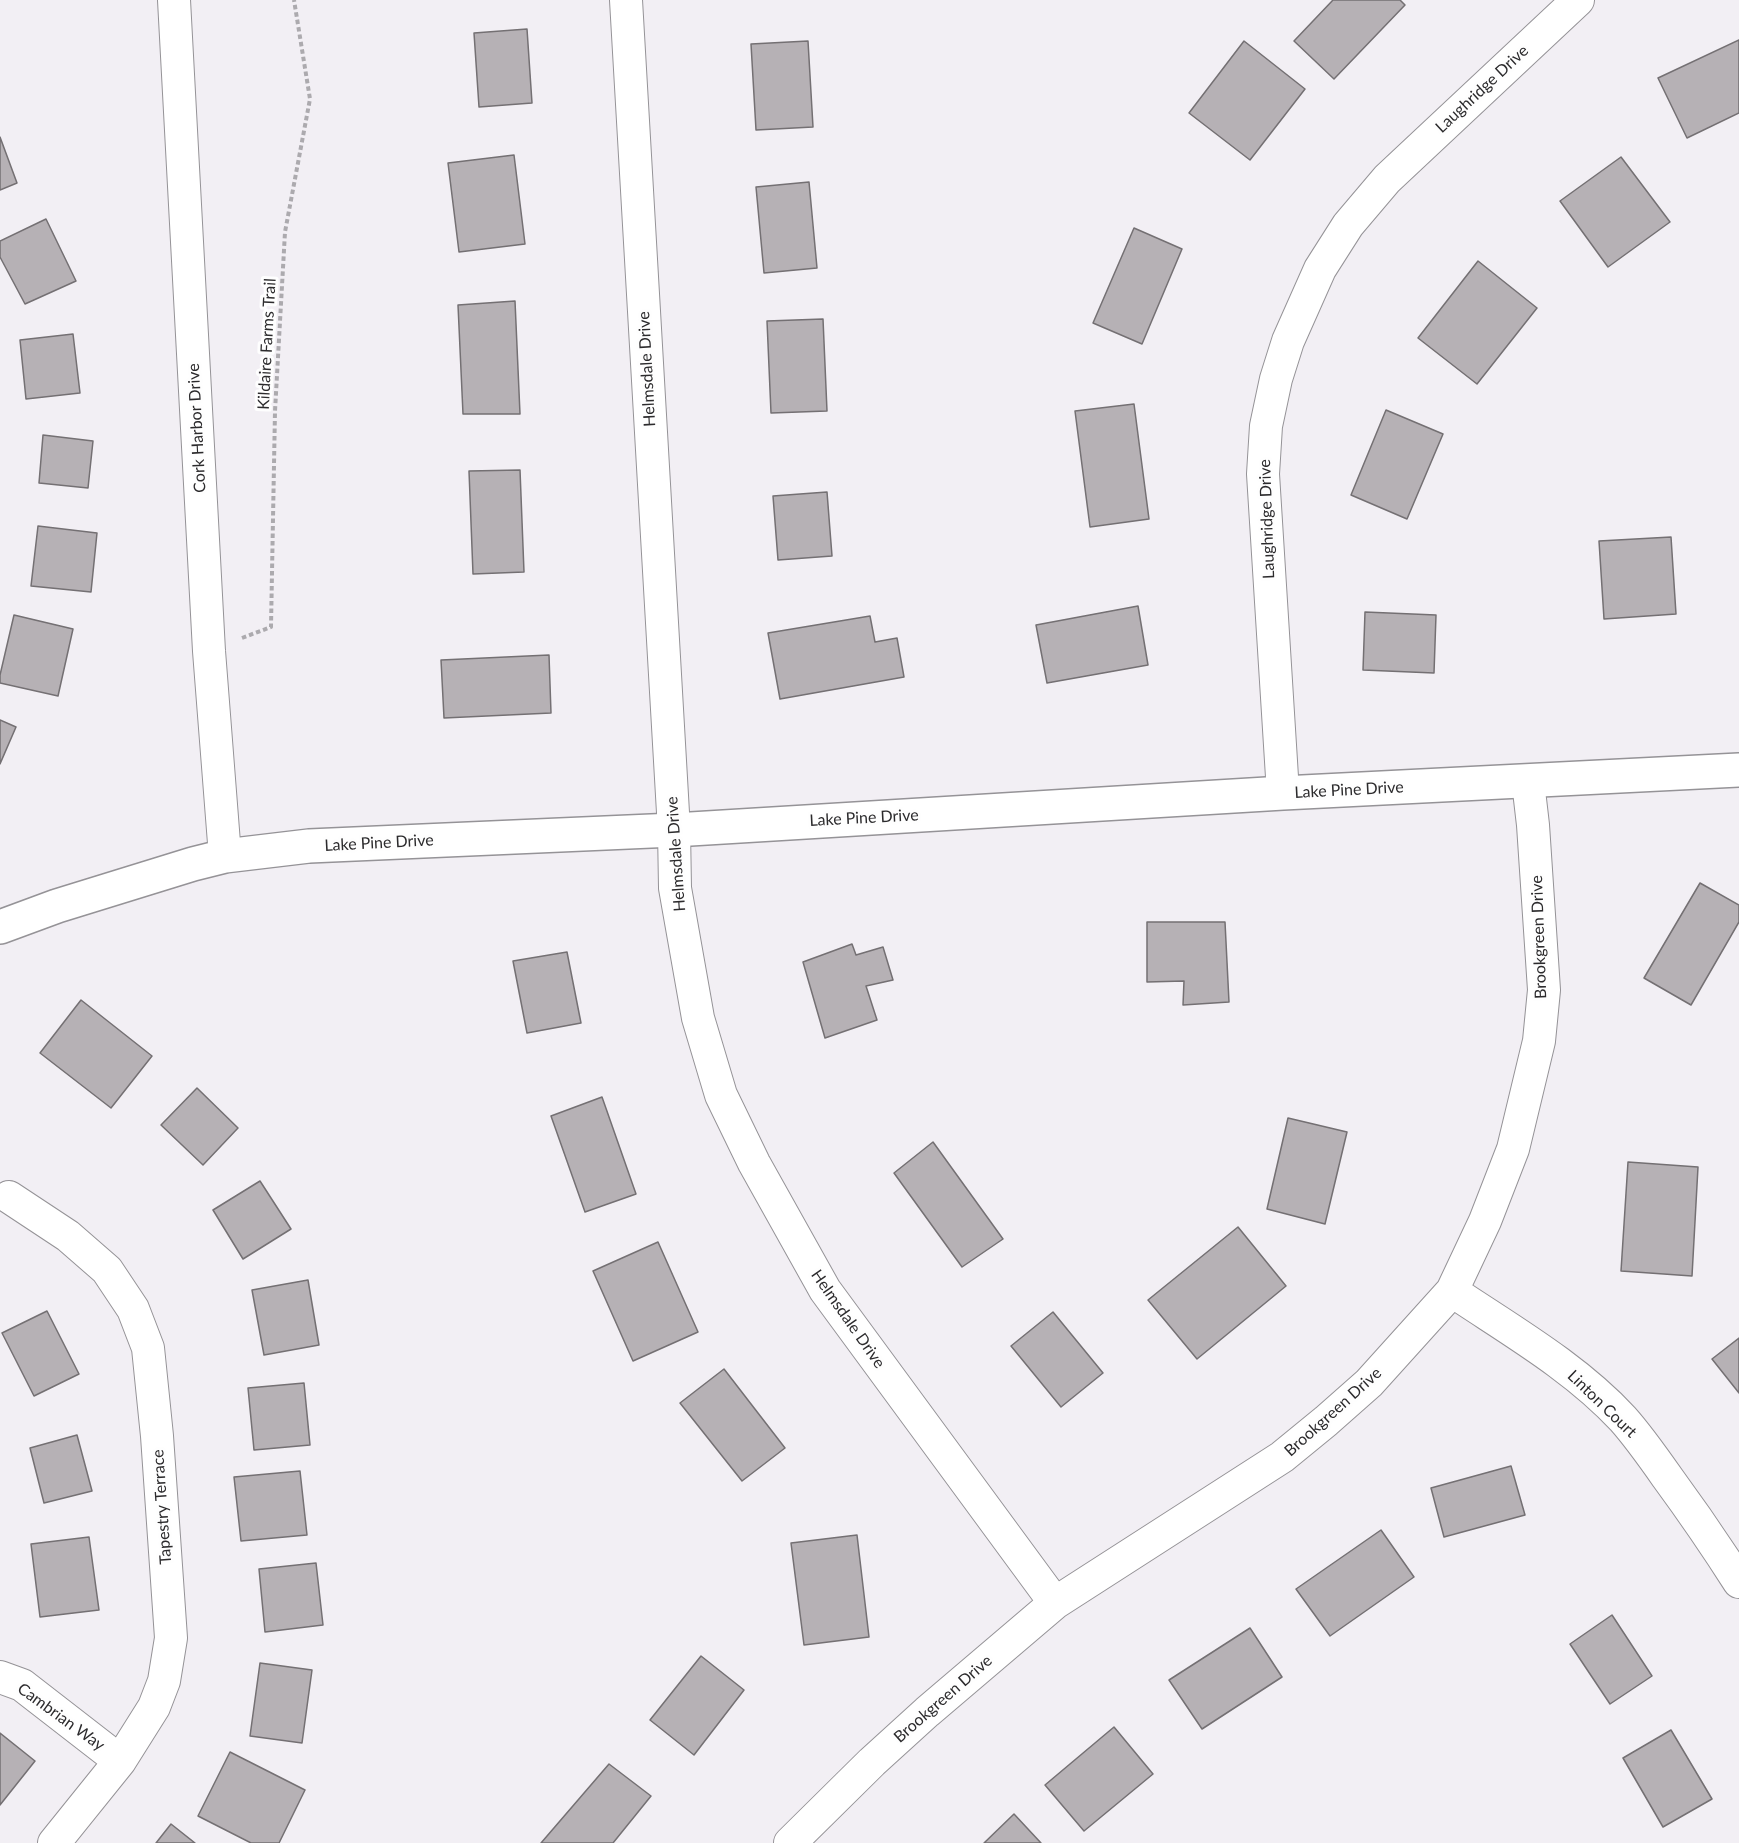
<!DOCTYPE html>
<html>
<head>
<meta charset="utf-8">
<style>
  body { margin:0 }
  canvas { display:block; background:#f2eff4 }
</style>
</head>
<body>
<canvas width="1739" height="1843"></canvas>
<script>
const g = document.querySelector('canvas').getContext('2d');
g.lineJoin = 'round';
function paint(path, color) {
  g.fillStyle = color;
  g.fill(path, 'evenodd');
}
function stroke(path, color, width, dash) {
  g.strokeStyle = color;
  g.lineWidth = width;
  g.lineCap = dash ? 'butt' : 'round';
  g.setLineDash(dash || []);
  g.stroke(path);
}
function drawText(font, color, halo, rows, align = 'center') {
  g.font = font + ' Lato,sans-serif';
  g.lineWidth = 6;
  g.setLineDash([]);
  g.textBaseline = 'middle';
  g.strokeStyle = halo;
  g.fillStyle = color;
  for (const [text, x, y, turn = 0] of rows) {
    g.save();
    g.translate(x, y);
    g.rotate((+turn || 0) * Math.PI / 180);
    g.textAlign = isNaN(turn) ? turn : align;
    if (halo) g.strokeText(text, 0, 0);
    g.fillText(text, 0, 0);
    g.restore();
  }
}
const building = new Path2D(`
  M 1333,0 L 1400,0 L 1405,5 L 1334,79 L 1294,41 Z
  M 527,29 L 532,103 L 479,107 L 474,33 Z
  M 1739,40 L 1739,113 L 1687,138 L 1658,78 Z
  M 808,41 L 813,127 L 756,130 L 751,44 Z
  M 1244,41 L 1305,89 L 1250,160 L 1189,113 Z
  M 0,137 L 17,183 L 0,190 Z
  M 514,155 L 525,244 L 459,252 L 448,163 Z
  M 1621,157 L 1670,222 L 1608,267 L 1560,201 Z
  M 809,182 L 817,268 L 764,273 L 756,187 Z
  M 46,219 L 76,281 L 25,304 L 0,257 L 0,241 Z
  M 1134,228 L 1182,249 L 1142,344 L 1093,323 Z
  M 1478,261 L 1537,308 L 1477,384 L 1418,338 Z
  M 515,301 L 520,414 L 463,414 L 458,305 Z
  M 823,319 L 827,411 L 771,413 L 767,321 Z
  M 73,334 L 80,393 L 26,399 L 20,340 Z
  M 1134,404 L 1149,519 L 1090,527 L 1075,411 Z
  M 1386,410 L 1443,434 L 1407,519 L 1351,495 Z
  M 43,435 L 93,441 L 88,488 L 39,483 Z
  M 520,470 L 524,572 L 473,574 L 469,471 Z
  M 827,492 L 832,556 L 778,560 L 773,496 Z
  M 38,526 L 97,533 L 91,592 L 31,586 Z
  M 1671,537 L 1676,614 L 1604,619 L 1599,541 Z
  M 1138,606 L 1148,665 L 1047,683 L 1036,625 Z
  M 1365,612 L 1436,615 L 1434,673 L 1363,670 Z
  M 14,615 L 73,629 L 58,696 L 0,683 L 0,675 Z
  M 870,616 L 875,642 L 897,638 L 904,677 L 780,699 L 768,633 Z
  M 549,655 L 551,713 L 444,718 L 441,660 Z
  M 0,720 L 16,727 L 0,764 Z
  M 1700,883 L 1739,905 L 1739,922 L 1691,1005 L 1644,978 Z
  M 1147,922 L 1225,922 L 1229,1002 L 1183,1005 L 1184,981 L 1147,982 Z
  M 852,944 L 856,955 L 883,947 L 893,980 L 866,986 L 877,1020 L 825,1038 L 803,962 Z
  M 567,952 L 581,1023 L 527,1033 L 513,961 Z
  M 81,1000 L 152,1056 L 111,1108 L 40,1053 Z
  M 197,1088 L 238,1128 L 203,1165 L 161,1125 Z
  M 602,1097 L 636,1194 L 585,1212 L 551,1116 Z
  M 1288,1118 L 1347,1132 L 1325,1224 L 1267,1209 Z
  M 933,1142 L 1003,1239 L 962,1267 L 894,1173 Z
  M 1628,1162 L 1698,1167 L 1692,1276 L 1621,1271 Z
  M 260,1181 L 291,1229 L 243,1259 L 213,1210 Z
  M 1238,1227 L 1286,1286 L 1197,1359 L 1148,1300 Z
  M 658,1242 L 698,1332 L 633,1361 L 593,1271 Z
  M 308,1280 L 319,1345 L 264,1355 L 252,1290 Z
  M 47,1311 L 79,1374 L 34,1396 L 2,1333 Z
  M 1053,1312 L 1103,1373 L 1061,1407 L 1011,1346 Z
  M 1739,1338 L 1739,1393 L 1712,1359 Z
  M 724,1369 L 785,1448 L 742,1481 L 680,1403 Z
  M 304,1383 L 310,1445 L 254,1450 L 248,1388 Z
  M 77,1435 L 92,1491 L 44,1503 L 30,1448 Z
  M 1511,1466 L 1525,1515 L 1444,1537 L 1431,1488 Z
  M 300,1471 L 307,1535 L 241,1541 L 234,1477 Z
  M 1381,1530 L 1414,1577 L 1330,1636 L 1296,1589 Z
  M 857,1535 L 869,1637 L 804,1645 L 791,1543 Z
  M 89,1537 L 99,1610 L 40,1617 L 31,1544 Z
  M 316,1563 L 323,1625 L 265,1632 L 259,1569 Z
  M 1612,1615 L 1652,1676 L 1610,1704 L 1570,1644 Z
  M 1250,1628 L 1282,1677 L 1202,1729 L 1169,1680 Z
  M 701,1656 L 744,1690 L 694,1755 L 650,1720 Z
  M 260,1663 L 312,1670 L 302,1743 L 250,1736 Z
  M 1114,1727 L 1153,1774 L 1084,1831 L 1045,1785 Z
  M 1671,1730 L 1712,1799 L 1663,1827 L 1623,1758 Z
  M 0,1733 L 35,1761 L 0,1805 Z
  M 230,1752 L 305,1790 L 279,1843 L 251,1843 L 198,1816 Z
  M 609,1764 L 651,1796 L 613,1843 L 541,1843 Z
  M 1014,1814 L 1041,1843 L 984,1843 Z
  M 171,1824 L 195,1843 L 156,1843 Z`);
paint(building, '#b6b1b5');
stroke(building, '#747073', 1.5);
const minor = new Path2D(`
  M 174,0 L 209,651 L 225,856
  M 626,0 L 674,830 L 675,888 L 698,1018 L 721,1095 L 754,1163 L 825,1290 L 1055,1603
  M 1283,793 L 1263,474 L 1266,426 L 1276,379 L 1288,341 L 1320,269 L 1348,225 L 1387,179 L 1578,0
  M 9,1197 L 68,1236 L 107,1270 L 133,1309 L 148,1348 L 157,1436 L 171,1638 L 164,1681 L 154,1707 L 120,1761 L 54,1843
  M 1452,1291 C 1510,1330 1575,1367 1623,1419 C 1639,1437 1653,1457 1667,1477 C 1692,1511 1716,1546 1739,1582
  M 0,1677 L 22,1685 L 120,1761
  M 790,1843 L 872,1762 L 927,1712 L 1055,1603 L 1282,1457 L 1326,1421 L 1369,1383 L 1452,1291 L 1485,1221 L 1513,1149 L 1539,1041 L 1544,990 L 1533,825 L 1528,782`);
const tertiary = new Path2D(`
  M 0,927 L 57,906 L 193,864 L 225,856 L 309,846 L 674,830 L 1283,793 L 1739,770`);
stroke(minor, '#959397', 34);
stroke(tertiary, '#959397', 36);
stroke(new Path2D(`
  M 242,638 L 271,627 L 275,411 L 285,232 L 310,99 L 294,0`), '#acaaae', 4, [4.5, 3]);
stroke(minor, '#fff', 32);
stroke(tertiary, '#fff', 33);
drawText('16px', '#2c2b2d', '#fefefe', [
  ["Laughridge Drive",1482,89,-43],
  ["Kildaire Farms Trail",267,344,-87],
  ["Helmsdale Drive",647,369,-93],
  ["Cork Harbor Drive",197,428,-93],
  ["Laughridge Drive",1267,519,-92],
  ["Lake Pine Drive",1349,790,-3],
  ["Lake Pine Drive",864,818,-3],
  ["Lake Pine Drive",379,843,-3],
  ["Helmsdale Drive",676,854,-94],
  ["Brookgreen Drive",1539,937,-92],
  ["Helmsdale Drive",848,1319,55],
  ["Linton Court",1602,1404,44],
  ["Brookgreen Drive",1333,1412,-42],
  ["Tapestry Terrace",162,1507,-94],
  ["Brookgreen Drive",943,1699,-41],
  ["Cambrian Way",61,1717,36]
]);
</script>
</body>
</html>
